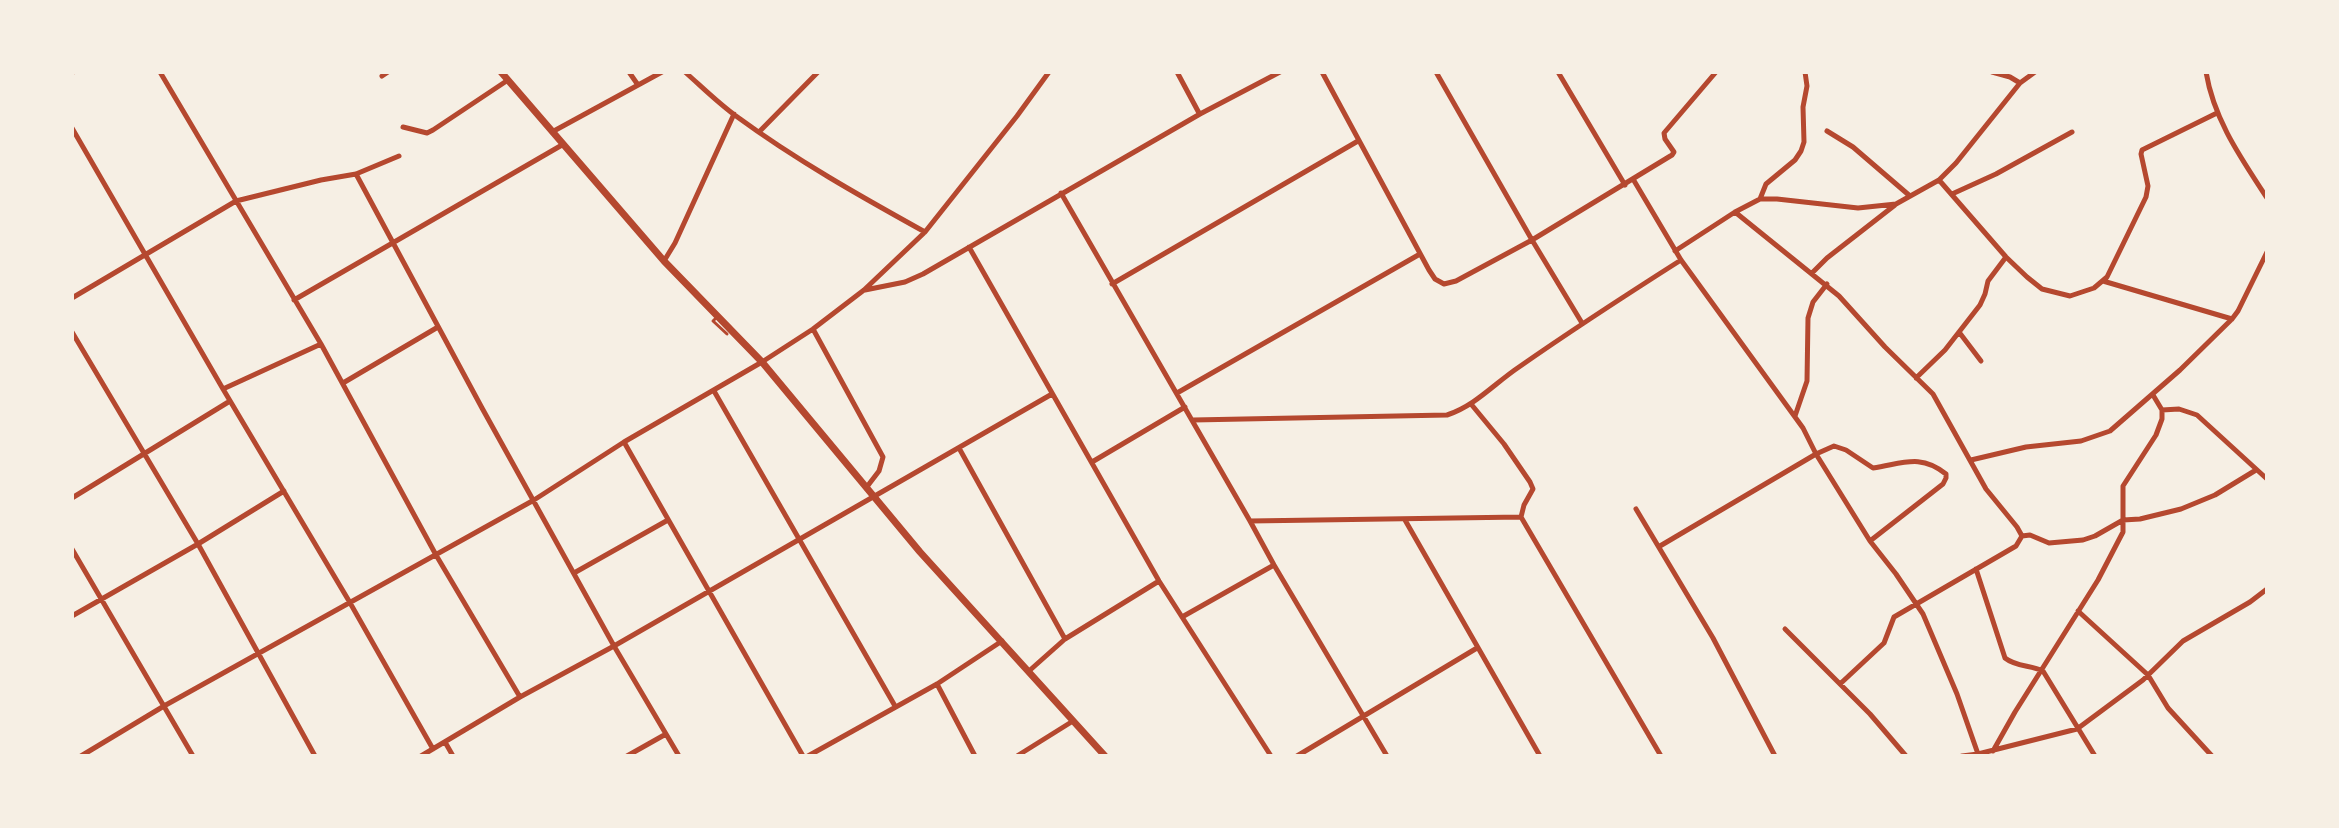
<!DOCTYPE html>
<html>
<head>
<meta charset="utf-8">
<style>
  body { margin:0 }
  #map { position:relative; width:2339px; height:828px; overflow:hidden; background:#f6efe4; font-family:"Archivo Narrow",sans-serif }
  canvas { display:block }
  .frame { position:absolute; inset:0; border:74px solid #f6efe4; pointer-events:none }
</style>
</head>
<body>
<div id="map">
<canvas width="2339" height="828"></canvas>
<div class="frame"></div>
</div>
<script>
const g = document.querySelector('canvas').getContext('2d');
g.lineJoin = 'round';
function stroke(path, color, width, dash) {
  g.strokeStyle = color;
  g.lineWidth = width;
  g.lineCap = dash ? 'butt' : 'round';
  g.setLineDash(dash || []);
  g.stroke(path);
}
stroke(new Path2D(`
  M 717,317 L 713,321 L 727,334`), '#b5482f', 3);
stroke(new Path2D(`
  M 160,72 L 321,344 L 436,555 L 520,697
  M 629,72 L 638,85
  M 685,72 C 702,87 718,103 736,116 C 796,160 860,196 925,232
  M 1177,72 L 1199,113
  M 1322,72 L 1429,270 L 1435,279 L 1444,284 L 1456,281 L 1532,240 L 1672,155 L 1674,152 L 1665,139 L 1664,133 L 1716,72
  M 1436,72 L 1532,240 L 1582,323
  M 1558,72 L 1625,185
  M 1992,72 L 2010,77 L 2020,83
  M 2206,72 C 2214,120 2241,158 2267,198
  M 72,73 L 73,72
  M 382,76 L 388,72
  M 403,127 L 427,133 L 433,130 L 508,80
  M 72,128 L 223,389 L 349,601 L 433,749
  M 1827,131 L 1853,147 L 1910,196
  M 552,132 L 662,72
  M 759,132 L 818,72
  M 356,174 L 482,408 L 614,646 L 679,756
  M 1633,179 L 1681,260 L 1803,428 L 1816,454 L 1870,541 L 1896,574 L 1923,614 L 1957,694 L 1978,754
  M 1939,180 L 2006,257 L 2027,277 L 2042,289 L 2070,296 L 2094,288 L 2107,277 L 2146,197 L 2148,186 L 2141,154 L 2142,150 L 2217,113
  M 1061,193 L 1250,521 L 1274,565 L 1387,756
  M 1952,194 L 1996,174 L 2072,132
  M 1760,199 L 1766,184 L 1795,160 L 1801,151 L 1804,142 L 1803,107 L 1807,86 L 1805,72
  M 1735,212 L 1839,296 L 1885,347 L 1933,394 L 1986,489 L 2017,527 L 2022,536 L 2016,546 L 1894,617 L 1884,643 L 1840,684
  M 969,247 L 1159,581 L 1271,756
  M 1675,251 L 1735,212 L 1760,199 L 1777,199 L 1858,208 L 1896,204 L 1939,180 L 1956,163 L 2020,83 L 2035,72
  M 664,261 L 675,243 L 734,114
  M 1812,273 L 1827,258 L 1895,205
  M 2103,281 L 2232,319
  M 1112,284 L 1358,141
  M 865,290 L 905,282 L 923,274 L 1200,114 L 1280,72
  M 72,298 L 236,201 L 321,180 L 356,174 L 399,156
  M 294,300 L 562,145
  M 813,329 L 883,457 L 879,471 L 866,488
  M 72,332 L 198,544 L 315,756
  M 1959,332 L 1981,361
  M 1916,378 L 1945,350 L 1980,305 L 1985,294 L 1988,281 L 2006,257
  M 343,383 L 438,327
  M 223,389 L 321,344
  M 714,391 L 895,706
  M 1177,393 L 1420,254
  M 1471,404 L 1504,444 L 1530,482 L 1533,489 L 1524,505 L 1521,517 L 1661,756
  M 2162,410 L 2179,409 L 2197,415 L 2267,479
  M 1795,416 L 1807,381 L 1808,318 L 1813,302 L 1827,284
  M 1193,420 L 1447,415 C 1475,406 1495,383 1519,367 C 1572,330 1626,295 1681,260
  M 624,442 L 803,756
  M 959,448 L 1065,639
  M 1971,460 L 2026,447 L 2081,441 L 2110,431 L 2180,370 L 2232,319 L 2238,311 L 2267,252
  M 1092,462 L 1185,407
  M 72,498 L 230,401
  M 1636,509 L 1713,638 L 1775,756
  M 1405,520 L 1540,756
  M 1250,521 L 1521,517
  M 2022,536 L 2030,535 L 2049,543 L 2083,540 L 2095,536 L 2123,520 L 2140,519 L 2181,509 L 2215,495 L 2256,470
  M 1660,546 L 1816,454 L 1834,446 L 1846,450 L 1873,468 C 1902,464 1920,453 1946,474 L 1946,478 L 1943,484 L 1870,541
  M 72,549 L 193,756
  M 1976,569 L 2005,658 C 2016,667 2031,665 2043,671 L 2095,756
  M 574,573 L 668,520
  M 2078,611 L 2148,675 L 2168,708 L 2212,756
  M 72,616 L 198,544 L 284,491
  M 1182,617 L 1274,565
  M 1785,629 L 1870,714 L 1906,756
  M 1029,671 L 1065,639 L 1159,581
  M 937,684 L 975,756
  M 445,742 L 453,756
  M 1993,751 L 2015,712 L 2098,580 L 2123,532 L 2123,486 L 2156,435 L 2162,419 L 2162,410 L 2153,395
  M 81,756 L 164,706 L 534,500 L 624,442 L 762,362 L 813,329 L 864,290 L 925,232 L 1017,116 L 1049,72
  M 421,756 L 520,697 L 614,646 L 1052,394
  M 627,756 L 666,734
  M 808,756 L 937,684 L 1002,641
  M 1017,756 L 1073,721
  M 1297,756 L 1477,648
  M 1962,756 L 1978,754 L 2077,729 L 2143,680 L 2183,641 L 2250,602 L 2267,589`), '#b5482f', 5);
stroke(new Path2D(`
  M 501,72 L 664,261 L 762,362 L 920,552 L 1105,756`), '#b5482f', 7);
</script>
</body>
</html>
